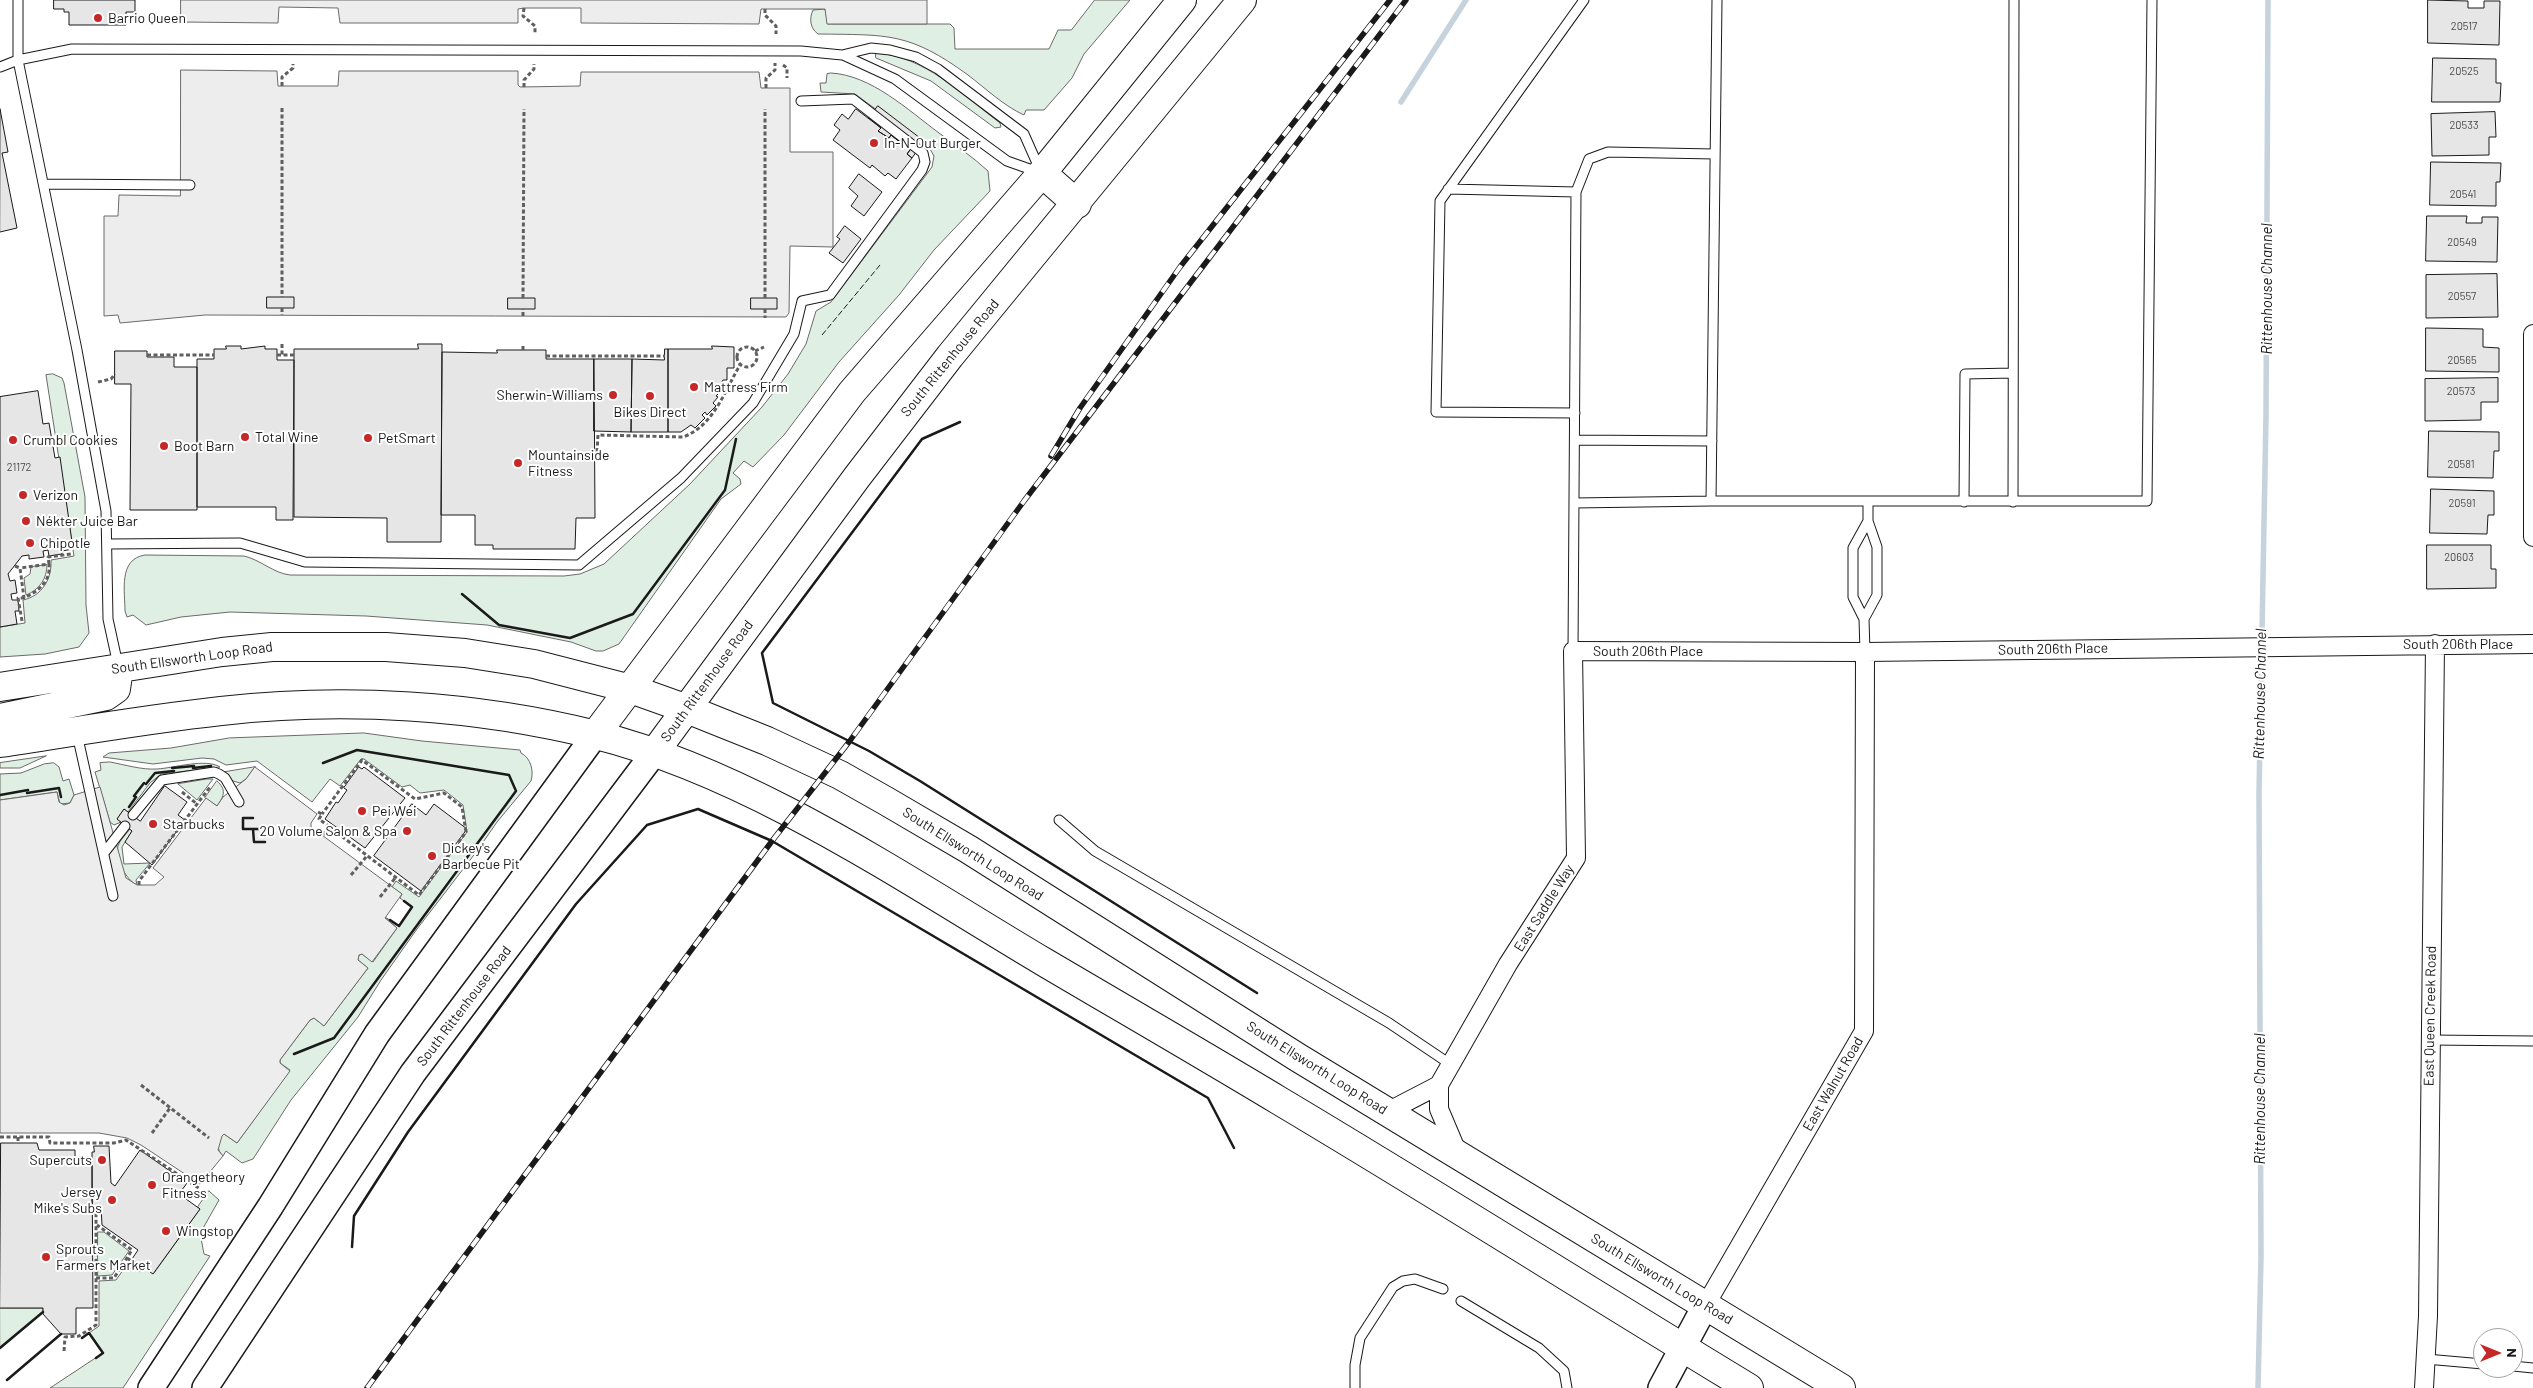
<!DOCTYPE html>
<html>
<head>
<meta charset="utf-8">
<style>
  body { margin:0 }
  #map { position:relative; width:2533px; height:1388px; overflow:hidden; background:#fff; font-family:Barlow,sans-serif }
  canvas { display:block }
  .north { position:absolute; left:2473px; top:1328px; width:50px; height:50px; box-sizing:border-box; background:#fff; border:1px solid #a3a3a3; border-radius:50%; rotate:90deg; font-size:14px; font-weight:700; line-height:20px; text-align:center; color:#1a1a1a }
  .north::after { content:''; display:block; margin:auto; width:18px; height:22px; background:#c62828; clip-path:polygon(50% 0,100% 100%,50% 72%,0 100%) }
</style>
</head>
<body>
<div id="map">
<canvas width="2533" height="1388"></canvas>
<div class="north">N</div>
</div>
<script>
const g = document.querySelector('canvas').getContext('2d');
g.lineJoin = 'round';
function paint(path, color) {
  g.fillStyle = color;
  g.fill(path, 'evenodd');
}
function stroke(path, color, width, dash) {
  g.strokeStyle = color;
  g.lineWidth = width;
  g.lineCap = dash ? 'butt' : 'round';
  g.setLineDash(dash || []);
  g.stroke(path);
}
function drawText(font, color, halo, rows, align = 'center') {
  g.font = font + ' Barlow,sans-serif';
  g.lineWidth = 4;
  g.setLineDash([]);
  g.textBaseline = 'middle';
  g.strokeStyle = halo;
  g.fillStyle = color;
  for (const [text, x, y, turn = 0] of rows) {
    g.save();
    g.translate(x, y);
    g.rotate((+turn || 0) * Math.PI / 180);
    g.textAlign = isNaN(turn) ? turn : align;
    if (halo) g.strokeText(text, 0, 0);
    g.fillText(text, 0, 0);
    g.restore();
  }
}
const green = new Path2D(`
  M 1095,0 L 1130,0 L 1084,54 L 1072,78 L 1044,110 L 1026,110 L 1024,115 C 1004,106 985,88 968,75 C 909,32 888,35 818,34 C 810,28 809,19 813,10 L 825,9 L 828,24 L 950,24 L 954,28 L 955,49 L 1049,49 L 1058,30 L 1071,30 Z
  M 876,53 C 925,56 963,95 1000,123 L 1001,127 L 995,128 L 931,81 L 876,58 Z
  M 831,73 C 871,75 908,110 939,133 C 955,145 973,157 988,171 L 990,191 L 934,250 L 899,295 L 839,362 L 784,435 L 753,467 L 744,461 L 733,473 L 740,479 L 741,484 L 721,499 L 619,644 L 603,651 L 596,651 L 571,642 L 487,625 L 366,616 L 230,612 L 181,617 L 146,625 L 133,615 L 127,617 L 125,611 C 125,592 118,559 145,555 L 244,556 C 261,560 273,573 290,575 L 564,576 L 580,574 L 604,564 L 690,484 L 762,407 L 788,374 L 806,344 L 816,311 L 831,302 L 932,167 L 934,156 L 930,149 L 855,94 L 821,92 L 820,83 L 826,83 L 827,74 Z
  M 53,374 L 62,378 L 64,383 L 85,497 L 86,605 L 89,633 L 79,647 L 45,654 L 0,657 L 0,627 L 25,623 L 23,600 C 42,596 52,579 51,560 L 74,556 L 46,375 Z
  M 47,565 C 47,579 39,590 26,595 L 24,578 L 30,574 L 31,567 Z
  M 364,733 L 422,741 L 520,750 L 521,753 C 531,758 534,771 531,781 L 497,822 L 477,851 L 417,929 L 381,980 L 358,1017 L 291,1100 L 253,1159 L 242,1163 L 226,1151 L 223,1156 C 216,1150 217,1139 224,1134 L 237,1143 L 290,1070 L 280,1063 L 280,1060 L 310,1020 L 314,1018 L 324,1026 L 368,968 L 358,960 L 359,955 L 362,954 L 373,962 L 397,928 L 385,917 L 399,926 L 412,907 L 400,898 L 402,894 L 392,887 L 396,881 L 419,897 L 467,832 L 463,805 L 444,790 L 420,793 L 410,785 L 402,787 L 364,759 L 361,759 L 340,786 L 330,779 L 312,802 L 257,761 L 226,765 L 214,759 L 202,758 L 153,764 L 103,757 L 109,753 L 171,748 L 229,738 Z
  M 46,756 L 20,768 L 0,768 L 0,763 Z
  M 110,762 C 126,765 142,770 157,769 C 174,768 206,758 220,767 L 161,774 L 150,783 L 128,812 L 124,809 L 117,819 L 121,822 L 114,825 L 110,822 L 95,772 L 101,770 L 100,763 Z
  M 54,763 L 59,767 L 63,781 L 69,779 L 74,795 L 70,803 L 60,804 L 57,792 L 0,800 L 0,774 L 21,773 L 44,764 Z
  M 255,767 L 246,779 L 240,783 L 233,781 L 225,772 Z
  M 207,779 L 213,779 L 197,800 L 178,784 Z
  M 217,781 C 227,790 224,796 217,806 L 205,798 Z
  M 130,829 L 132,831 L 122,847 L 124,864 L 150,863 L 136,880 L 137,885 C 126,880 115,859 118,846 C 120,840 126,834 130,829 Z
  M 209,1191 L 219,1200 L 202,1230 L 205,1234 L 201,1238 L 204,1254 L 210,1256 L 123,1388 L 50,1388 L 103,1353 L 89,1333 L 99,1326 L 99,1281 L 116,1280 L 128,1263 L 140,1272 L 144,1267 L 154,1273 L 200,1209 L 198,1207 Z
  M 98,1232 L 104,1232 L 129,1251 L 112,1275 L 98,1276 Z
  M 0,1308 L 43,1308 L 43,1312 L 0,1348 Z`);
paint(green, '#e0efe3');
stroke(green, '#6a6a6a', 1);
const parking = new Path2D(`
  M 181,0 L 927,0 L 927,24 L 827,24 L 825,9 L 761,9 L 759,24 L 581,23 L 581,8 L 524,8 L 518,9 L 518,23 L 340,23 L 338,8 L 279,7 L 278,23 L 181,22 Z
  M 181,70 L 277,71 L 278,86 L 338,86 L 339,71 L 518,71 L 518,85 L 520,87 L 580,86 L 581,72 L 759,72 L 761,88 L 790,88 L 790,152 L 833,152 L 833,247 L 790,246 L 789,313 L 786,317 L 205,315 L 120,323 L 118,315 L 104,316 L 104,216 L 118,216 L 119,195 L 180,196 Z
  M 255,767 L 317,814 L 311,823 L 311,827 L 402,894 L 385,918 L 397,928 L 372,962 L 362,954 L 359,955 L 358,960 L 368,968 L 324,1026 L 314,1018 L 310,1020 L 280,1060 L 280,1063 L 290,1071 L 237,1143 L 224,1134 L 222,1136 L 218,1150 L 223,1156 L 200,1184 L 141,1145 L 127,1138 L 99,1133 L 0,1133 L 0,800 L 57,792 L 59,802 L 64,805 L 70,803 L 74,795 L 100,787 L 126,878 L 137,885 L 155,885 L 164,877 L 153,868 L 206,798 L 217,806 L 223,797 L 246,779 Z`);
paint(parking, '#ededed');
stroke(parking, '#6a6a6a', 1);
stroke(new Path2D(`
  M 1401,102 L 1466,0
  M 2258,1388 L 2261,1257 L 2259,793 L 2266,416 L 2268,0`), '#c6d2dc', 5.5);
const building = new Path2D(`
  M 54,0 L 135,0 L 135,12 L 126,12 L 126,25 L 69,25 L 69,12 L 64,12 L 64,9 L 54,9 Z
  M 2428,0 L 2468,1 L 2468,8 L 2484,8 L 2484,1 L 2500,1 L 2499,45 L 2428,43 Z
  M 2433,58 L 2496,59 L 2496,83 L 2501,83 L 2500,102 L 2432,102 Z
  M 878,106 L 924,141 L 912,158 L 907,154 L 910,150 L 891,135 L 889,138 L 878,131 L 881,128 L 869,118 Z
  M 0,109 L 8,152 L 2,153 L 17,228 L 0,232 Z
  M 856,109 L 881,128 L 878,131 L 889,138 L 891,135 L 910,150 L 907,154 L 912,158 L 896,179 L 888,173 L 885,176 L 872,165 L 870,168 L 833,140 L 840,130 L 834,125 L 842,114 L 848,119 Z
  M 2495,112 L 2496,137 L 2489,137 L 2489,155 L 2432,156 L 2431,114 Z
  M 2431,162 L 2501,163 L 2500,182 L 2496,182 L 2496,206 L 2430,205 Z
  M 859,174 L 882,192 L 864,216 L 851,206 L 858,196 L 849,188 Z
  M 2427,216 L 2467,216 L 2466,223 L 2482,223 L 2482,217 L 2498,217 L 2497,262 L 2426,261 Z
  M 845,226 L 861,239 L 843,263 L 829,253 L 840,239 L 837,237 Z
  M 2497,274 L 2498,317 L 2426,318 L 2426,275 Z
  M 267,297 L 294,297 L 294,308 L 267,308 Z
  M 508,298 L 535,298 L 535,309 L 508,309 Z
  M 751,298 L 777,298 L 777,309 L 751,309 Z
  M 2426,328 L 2483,329 L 2483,347 L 2499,348 L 2499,372 L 2426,371 Z
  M 418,344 L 442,344 L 441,542 L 387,542 L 387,518 L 294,517 L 294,349 L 418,349 Z
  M 226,346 L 241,346 L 241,349 L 265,346 L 265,349 L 277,349 L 277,360 L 294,360 L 293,520 L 276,520 L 276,507 L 197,507 L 197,359 L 214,359 L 214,349 L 226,349 Z
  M 712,346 L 734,347 L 734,368 L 727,368 L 727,380 L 723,380 L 721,384 L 721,391 L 716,396 L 718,397 L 713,403 L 716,406 L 707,415 L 705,412 L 702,415 L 705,418 L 695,428 L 691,425 L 681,432 L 668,432 L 668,349 L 712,349 Z
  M 665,349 L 668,349 L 668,432 L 631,432 L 632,359 L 664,360 Z
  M 497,350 L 546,350 L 546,359 L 594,359 L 595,518 L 576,518 L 575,549 L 493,549 L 493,545 L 475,545 L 475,515 L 441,515 L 442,352 L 497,353 Z
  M 115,351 L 147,351 L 147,357 L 174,357 L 174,367 L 197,367 L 197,510 L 130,510 L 131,384 L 115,384 Z
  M 594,359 L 632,359 L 631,432 L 594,431 Z
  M 2498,378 L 2498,402 L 2481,402 L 2481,420 L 2425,421 L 2425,379 Z
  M 38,391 L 43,424 L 49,423 L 55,458 L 60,457 L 73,549 L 62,551 L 62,554 L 49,556 L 48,550 L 43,551 L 44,557 L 29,559 L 29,555 L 22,556 L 8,574 L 10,581 L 15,580 L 17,593 L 11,594 L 12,600 L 18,600 L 19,611 L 15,611 L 17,624 L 0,627 L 0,397 Z
  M 2429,431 L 2499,432 L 2499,451 L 2494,451 L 2493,478 L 2428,477 Z
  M 2431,489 L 2494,491 L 2494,515 L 2488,515 L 2487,534 L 2430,533 Z
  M 2427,545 L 2491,545 L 2491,569 L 2496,569 L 2496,588 L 2427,589 Z
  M 359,767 L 362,769 L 364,767 L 405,798 L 365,848 L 325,819 L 336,802 L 338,803 L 347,790 L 344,788 Z
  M 165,786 L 187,802 L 178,815 L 185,820 L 152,865 L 125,842 L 132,831 L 117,819 L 124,809 L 140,821 Z
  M 412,804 L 426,815 L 434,804 L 467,829 L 421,891 L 374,856 Z
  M 1,1143 L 37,1143 L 39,1150 L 75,1150 L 75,1161 L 92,1161 L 93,1308 L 76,1308 L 76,1334 L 61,1334 L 43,1314 L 43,1308 L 0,1308 Z
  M 94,1146 L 109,1146 L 111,1183 L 115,1186 L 140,1150 L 187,1183 L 179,1194 L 200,1209 L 153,1274 L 132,1259 L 138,1250 L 102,1225 L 101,1207 L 92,1207 L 92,1152 L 94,1152 Z`);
paint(building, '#e6e6e6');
stroke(building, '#1a1a1a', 1);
const lane = new Path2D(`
  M 18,0 L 18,60 L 77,350 L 106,511 L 108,619 L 118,665
  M 1717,0 L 1711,501 L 2147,501 L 2152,0
  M 843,55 L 895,79 L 1007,161 L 1038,172
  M 0,67 L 18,60 L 72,49 L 801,51 L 842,55 L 871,48 L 890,50 L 916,57 L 938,69 L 1024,134 L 1040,170
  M 44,184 L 190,185
  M 1448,189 L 1576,192
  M 1575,413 L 1436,412 L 1440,201 L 1584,0
  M 1575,440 L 1712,441
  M 1964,502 L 1965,374 L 2013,373
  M 2013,502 L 2014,0
  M 1574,503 L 1711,501
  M 108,544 L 240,543 L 305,562 L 579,565 L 681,478 L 753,403 L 794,334 L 802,301 L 830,295 L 922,170 L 925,162 L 923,153 L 853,99 L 801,101
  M 1864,619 L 1877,595 L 1877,547 L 1868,521 L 1868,502
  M 1573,651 L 1576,192 L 1589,159 L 1608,152 L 1715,154
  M 1865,652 L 1864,619 L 1853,597 L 1853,548 L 1868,521
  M 77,734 L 113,896
  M 133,815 L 162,780 L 214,772 L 219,774 L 225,778 L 239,802
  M 1059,820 L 1095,851 L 1389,1023 L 1450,1064
  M 104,853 L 125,826
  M 2429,1040 L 2533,1041
  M 1461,1301 L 1539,1348 L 1564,1371 L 1567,1388
  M 2426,1359 L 2483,1364
  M 2513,1366 L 2533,1368
  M 1355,1388 L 1355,1365 L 1360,1338 L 1393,1287 L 1403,1281 L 1415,1279 L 1443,1289`);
const street = new Path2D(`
  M 2533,334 L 2533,537
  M 1387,1112 L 1439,1085
  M 1458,1154 L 1439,1109 L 1439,1085 L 1508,964 L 1576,858 L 1573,651 L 1865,652 L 2533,644
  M 1705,1306 L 1864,1031 L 1865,652
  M 2424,1388 L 2428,1316 L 2435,644`);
const secondary = new Path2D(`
  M 151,1388 L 270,1207 L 377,1034 L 595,735
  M 205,1388 L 413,1073 L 654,753
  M 1661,1388 L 1705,1306`);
const primary = new Path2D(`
  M 1042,173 L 1077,204
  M 0,687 L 222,652 L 272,647 L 386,647 L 465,653 L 534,664 L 631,689 L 687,709 L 767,741 L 840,775 L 886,801 L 968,849 L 1297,1057 L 1841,1388
  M 0,718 L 106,696 L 116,689 L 119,668
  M 595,735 L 852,392 L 1042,173 L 1182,0
  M 0,743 C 73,732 147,719 221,711 C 345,697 475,705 596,735 C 752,774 906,880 1044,962 C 1122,1008 1200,1053 1278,1100 C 1436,1194 1592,1293 1749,1388
  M 654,753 L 857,477 L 950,356 L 1242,0`);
stroke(lane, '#1a1a1a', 11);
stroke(street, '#1a1a1a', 20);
stroke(secondary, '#1a1a1a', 28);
stroke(primary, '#1a1a1a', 30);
stroke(new Path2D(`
  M 524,8 L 523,16 L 535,26 L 535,34
  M 765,9 L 765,15 L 776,26 L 776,34
  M 783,65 L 787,68 L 787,78
  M 282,86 L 282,77 L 293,68 L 293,64
  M 524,87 L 524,80 L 534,69 L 534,64
  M 766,88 L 766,78 L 775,70 L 775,63
  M 282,108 L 282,297
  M 523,298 L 524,109
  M 765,298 L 765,109
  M 282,308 L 282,315
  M 765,309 L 765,318
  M 523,316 L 523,309
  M 282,344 L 282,355
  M737 357a10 10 0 1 1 20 0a10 10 0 1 1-20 0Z
  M 523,350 L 523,345
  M 755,351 L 764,347
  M 147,355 L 214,355
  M 277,355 L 294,355
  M 546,356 L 665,356
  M 98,382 L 111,379 L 115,374
  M 597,452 L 598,435 L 683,437 C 714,426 725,390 740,365
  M 49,564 L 48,557 L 71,554
  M 15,566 L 20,568 L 24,598 C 39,591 51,581 49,564 L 20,568
  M 22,621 L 18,598 L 24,598
  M 182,792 L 197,804
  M 318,812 L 322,814 L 319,819 L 419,895 L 466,832 L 462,807 L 444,793 L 415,799 L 362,760 L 322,814
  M 323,835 L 329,827
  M 351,875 L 367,856
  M 139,885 L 139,881 L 210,787
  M 380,897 L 396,877
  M 141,1085 L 209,1138
  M 152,1133 L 170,1108
  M 0,1137 L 49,1137 L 50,1143 L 114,1143 L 126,1140 L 200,1189
  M 18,1137 L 18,1143
  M 127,1258 L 140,1267 L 141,1265
  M 96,1278 L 114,1278 L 132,1250 L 97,1225
  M 64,1351 L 65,1337 L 79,1336 L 96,1325 L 96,1207`), '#5f5f5f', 3, [4, 2.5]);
stroke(lane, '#fff', 9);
stroke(street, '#fff', 18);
stroke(secondary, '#fff', 25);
stroke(primary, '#fff', 28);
const rail = new Path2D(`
  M 1051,456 L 1080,408 L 1180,267 L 1390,0
  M 367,1388 L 772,841 L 849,742 L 1024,501 L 1406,0`);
stroke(rail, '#1a1a1a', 5.5);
stroke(rail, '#fff', 4, [11]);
stroke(new Path2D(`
  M 822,335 L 880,265`), '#1a1a1a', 1, [6, 2.5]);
stroke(new Path2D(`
  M 960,422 L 922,439 L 762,653 L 773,703 L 869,751 L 920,781 L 1257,993
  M 462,594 L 499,625 L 570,638 L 633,614 L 725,490 L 736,439
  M 172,768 L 194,766
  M 193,768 L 211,766
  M 146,784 L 155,773 L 174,771
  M 27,793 L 59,788 L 61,797
  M 0,795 L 28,790
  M 134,796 L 144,783
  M 129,807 L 136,797
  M 253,818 L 243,818 L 243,829 L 253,829 L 254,842 L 265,842
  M 253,829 L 265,829
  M 390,920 L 399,926 L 412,907 L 404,901
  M 294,1054 L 334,1038 L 516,791 L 509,775 L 357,750 L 323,763
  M 352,1247 L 354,1216 L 408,1132 L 576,904 L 647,825 L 698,809 L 772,841 L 1208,1098 L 1234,1148
  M 82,1338 L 89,1333 L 103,1353 L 96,1358
  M 0,1348 L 43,1312
  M 7,1380 L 61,1334`), '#1a1a1a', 2.5);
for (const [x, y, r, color] of [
  [98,18,5,"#c62828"],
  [874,143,5,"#c62828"],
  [694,387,5,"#c62828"],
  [613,395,5,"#c62828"],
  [650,396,5,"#c62828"],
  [245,437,5,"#c62828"],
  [368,438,5,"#c62828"],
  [13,440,5,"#c62828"],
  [164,446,5,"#c62828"],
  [518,463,5,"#c62828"],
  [23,495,5,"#c62828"],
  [26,521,5,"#c62828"],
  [30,543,5,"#c62828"],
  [362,811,5,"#c62828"],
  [153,824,5,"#c62828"],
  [407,831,5,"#c62828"],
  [432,856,5,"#c62828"],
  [102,1160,5,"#c62828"],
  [152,1185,5,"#c62828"],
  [112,1200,5,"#c62828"],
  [166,1231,5,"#c62828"],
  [46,1257,5,"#c62828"]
]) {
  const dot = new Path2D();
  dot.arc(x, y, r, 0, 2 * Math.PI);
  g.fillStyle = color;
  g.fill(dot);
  stroke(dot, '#fff', 2);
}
drawText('11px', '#4d4d4d', null, [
  ["20517",2464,26],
  ["20525",2464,71],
  ["20533",2464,125],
  ["20541",2463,194],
  ["20549",2462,242],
  ["20557",2462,296],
  ["20565",2462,360],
  ["20573",2461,391],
  ["20581",2461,464],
  ["21172",19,467],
  ["20591",2462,503],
  ["20603",2459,557]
]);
drawText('14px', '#1a1a1a', '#fff', [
  ["Barrio Queen",108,18],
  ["In-N-Out Burger",884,143],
  ["Mattress Firm",704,387],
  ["Sherwin-Williams",603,395,"right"],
  ["Bikes Direct",650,412,"center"],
  ["Total Wine",255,437],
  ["PetSmart",378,438],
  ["Crumbl Cookies",23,440],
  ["Boot Barn",174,446],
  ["Mountainside",528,455],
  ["Fitness",528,471],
  ["Verizon",33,495],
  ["Nékter Juice Bar",36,521],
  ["Chipotle",40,543],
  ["Pei Wei",372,811],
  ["Starbucks",163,824],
  ["20 Volume Salon & Spa",397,831,"right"],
  ["Dickey's",442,848],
  ["Barbecue Pit",442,864],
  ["Supercuts",92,1160,"right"],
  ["Orangetheory",162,1177],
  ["Fitness",162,1193],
  ["Jersey",102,1192,"right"],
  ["Mike's Subs",102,1208,"right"],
  ["Wingstop",176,1231],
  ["Sprouts",56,1249],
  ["Farmers Market",56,1265]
], 'left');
drawText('14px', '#1a1a1a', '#fff', [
  ["South Rittenhouse Road",950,358,-51],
  ["South 206th Place",2458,644],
  ["South 206th Place",2053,649,-1],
  ["South 206th Place",1648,651],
  ["South Ellsworth Loop Road",192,658,-8],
  ["South Rittenhouse Road",707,681,-54],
  ["South Ellsworth Loop Road",973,854,32],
  ["East Saddle Way",1544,908,-58],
  ["South Rittenhouse Road",464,1006,-53],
  ["East Queen Creek Road",2430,1016,-89],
  ["South Ellsworth Loop Road",1317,1068,32],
  ["East Walnut Road",1833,1084,-60],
  ["South Ellsworth Loop Road",1662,1279,31]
]);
drawText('italic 15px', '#1a1a1a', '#fff', [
  ["Rittenhouse Channel",2267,289,-90],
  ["Rittenhouse Channel",2260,694,-89],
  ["Rittenhouse Channel",2260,1099,-90]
]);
</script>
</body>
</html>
